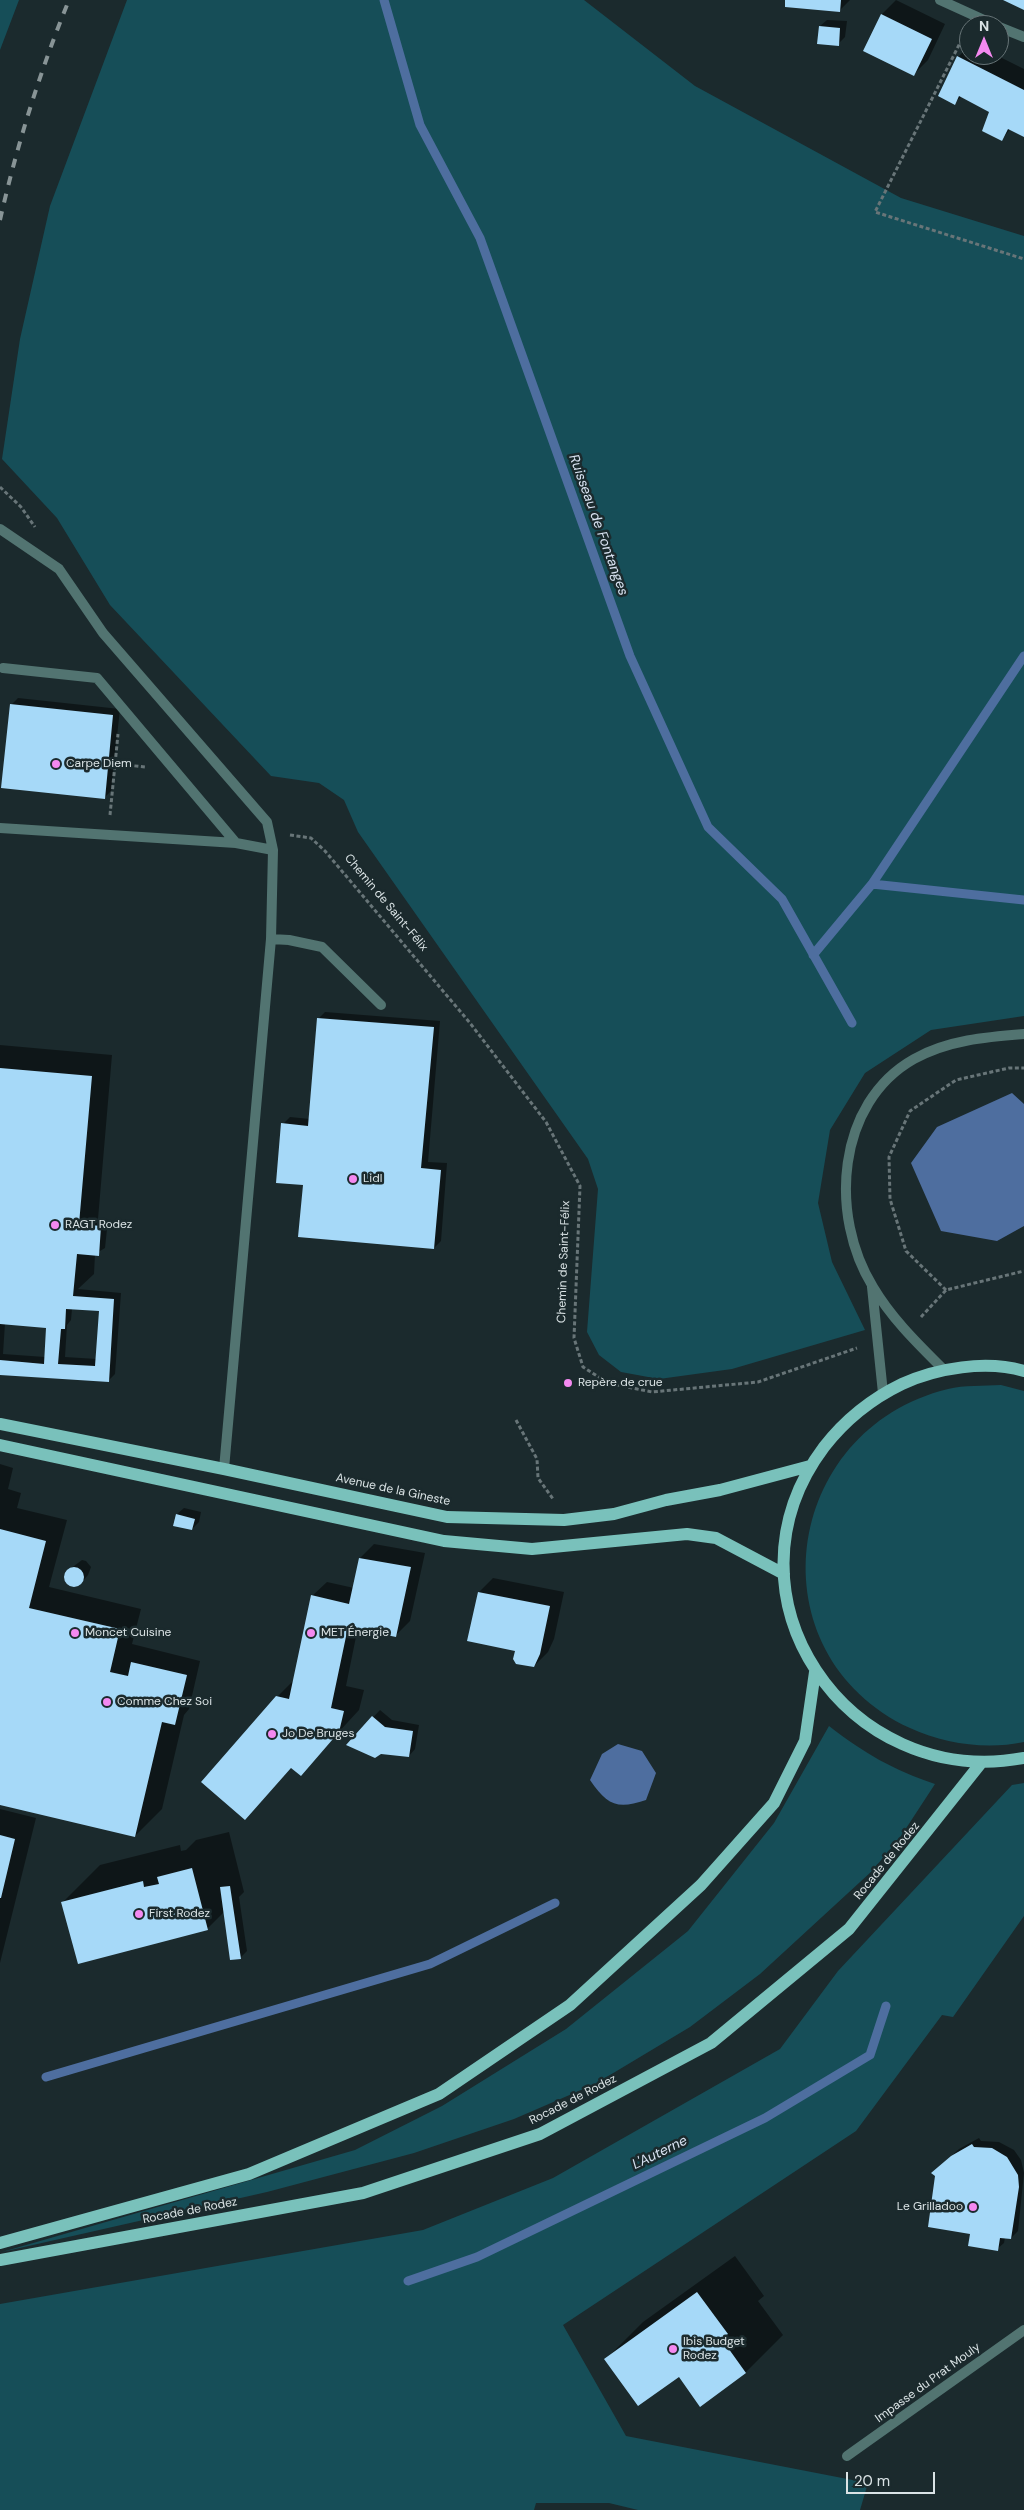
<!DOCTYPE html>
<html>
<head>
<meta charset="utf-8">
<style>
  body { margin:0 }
  #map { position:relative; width:1024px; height:2510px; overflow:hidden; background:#1b2a2d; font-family:"DM Sans",sans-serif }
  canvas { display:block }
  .north { position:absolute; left:959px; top:15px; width:50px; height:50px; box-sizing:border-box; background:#1b2a2d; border:1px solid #677477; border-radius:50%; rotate:0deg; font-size:14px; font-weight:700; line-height:20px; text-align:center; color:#dae3e5 }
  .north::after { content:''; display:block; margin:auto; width:18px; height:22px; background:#f489f0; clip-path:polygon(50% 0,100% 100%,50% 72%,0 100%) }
  .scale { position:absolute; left:846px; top:2472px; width:89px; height:22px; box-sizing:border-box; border:2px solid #dae3e5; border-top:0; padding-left:6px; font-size:15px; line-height:18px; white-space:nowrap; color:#dae3e5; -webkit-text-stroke:4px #1b2a2d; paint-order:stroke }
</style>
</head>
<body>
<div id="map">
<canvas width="1024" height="2510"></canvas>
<div class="north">N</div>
<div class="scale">20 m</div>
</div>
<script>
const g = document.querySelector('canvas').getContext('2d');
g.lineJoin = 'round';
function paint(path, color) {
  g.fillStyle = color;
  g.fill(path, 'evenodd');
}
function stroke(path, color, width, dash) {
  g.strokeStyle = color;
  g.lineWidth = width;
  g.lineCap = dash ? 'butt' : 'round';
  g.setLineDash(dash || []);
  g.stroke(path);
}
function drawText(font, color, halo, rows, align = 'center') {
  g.font = font + ' "DM Sans",sans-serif';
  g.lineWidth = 5;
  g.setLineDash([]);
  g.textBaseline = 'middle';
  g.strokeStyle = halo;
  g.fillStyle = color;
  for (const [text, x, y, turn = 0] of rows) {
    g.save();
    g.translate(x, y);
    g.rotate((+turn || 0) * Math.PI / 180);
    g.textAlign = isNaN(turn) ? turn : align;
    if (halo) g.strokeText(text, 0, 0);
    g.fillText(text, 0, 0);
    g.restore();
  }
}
paint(new Path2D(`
  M 0,0 L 19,0 L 0,50 Z
  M 127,0 L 584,0 L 695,86 L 901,198 L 1024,236 L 1024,1016 L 931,1030 L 865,1073 L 830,1130 L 818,1203 L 832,1262 L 865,1330 L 732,1369 L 659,1379 L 621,1372 L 599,1355 L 587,1332 L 598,1189 L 588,1159 L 358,832 L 344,800 L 319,783 L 271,776 L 110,605 L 57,518 L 2,459 L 20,339 L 50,206 Z
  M 1001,1385 L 1024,1391 L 1024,1742 C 986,1750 945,1744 910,1728 C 752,1654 781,1430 948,1389 C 964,1385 984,1386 1001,1385 Z
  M 829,1726 C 864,1753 893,1770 935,1784 L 901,1836 L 872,1871 L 760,1974 L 690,2027 L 595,2084 L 514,2119 L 414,2153 L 267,2192 L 2,2252 L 355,2150 L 442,2106 L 566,2029 L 688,1931 L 774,1823 Z
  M 1024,1783 L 1024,1916 L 953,2017 L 942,2015 L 856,2131 L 563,2325 L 626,2436 L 868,2483 L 860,2510 L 638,2510 L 609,2503 L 536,2503 L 534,2510 L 0,2510 L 0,2304 L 423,2230 L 553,2178 L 780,2049 L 838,1971 L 1012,1785 Z`), '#164e58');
paint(new Path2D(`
  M 1012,1093 L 1024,1104 L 1024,1226 L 997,1241 L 941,1231 L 911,1163 L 937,1127 Z
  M 618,1744 L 642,1751 L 656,1773 L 646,1800 C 617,1810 607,1805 590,1780 L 602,1754 Z`), '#4e6e9f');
paint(new Path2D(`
  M 787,0 L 850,0 L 839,11 Z
  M 896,0 L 945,24 L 928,60 L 914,74 L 882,14 Z
  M 827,20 L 847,21 L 845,37 L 838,44 L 820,26 Z
  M 969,46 L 969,55 L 996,55 L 1024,69 L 1024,136 L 1010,129 L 1002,140 L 991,111 L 962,96 L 954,103 L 958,57 Z
  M 18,698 L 120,709 L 111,791 L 104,798 L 11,705 Z
  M 325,1012 L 440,1021 L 428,1162 L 447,1163 L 441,1241 L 434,1248 L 304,1184 L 283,1124 L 290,1117 L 310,1119 L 318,1019 Z
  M 0,1045 L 112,1055 L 98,1219 L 108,1220 L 105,1248 L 95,1254 L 94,1274 L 78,1289 L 121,1293 L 115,1374 L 108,1381 L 0,1374 ZM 72,1309 L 101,1310 L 97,1359 L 65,1357 L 67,1325 L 71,1320 ZM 5,1323 L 47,1326 L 45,1357 L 3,1354 Z
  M 0,1464 L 13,1468 L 8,1489 L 21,1493 L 17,1508 L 67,1520 L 49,1587 L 141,1609 L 132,1644 L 200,1661 L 189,1709 L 184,1715 L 162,1809 L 135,1836 L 0,1804 Z
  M 184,1508 L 201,1512 L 199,1522 L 192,1529 L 177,1514 Z
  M 374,1544 L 425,1553 L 410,1621 L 396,1635 L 358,1627 L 346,1686 L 364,1690 L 359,1710 L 300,1774 L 292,1767 L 245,1819 L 277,1697 L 295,1679 L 312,1596 L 327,1582 L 354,1588 L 360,1558 Z
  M 82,1560 L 86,1561 L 91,1567 L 88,1575 L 81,1583 L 73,1586 L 69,1584 L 65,1576 L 66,1572 Z
  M 493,1578 L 564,1592 L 554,1639 L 548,1652 L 534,1666 L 516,1650 L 479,1592 Z
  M 380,1710 L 392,1720 L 419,1725 L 415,1749 L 409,1756 L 348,1744 Z
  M 0,1809 L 36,1818 L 0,1963 Z
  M 229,1832 L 244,1892 L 239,1897 L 247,1951 L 240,1958 L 224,1912 L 207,1929 L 63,1902 L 100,1865 L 180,1845 L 181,1851 L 186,1850 L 196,1840 Z
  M 979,2138 L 981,2141 L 999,2142 L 1014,2150 L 1021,2160 L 1024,2173 L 1018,2231 L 1011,2238 L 1005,2237 L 1004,2243 L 997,2249 L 971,2233 L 940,2166 L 959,2149 Z
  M 735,2256 L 764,2296 L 758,2301 L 783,2335 L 746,2372 L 679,2375 L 606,2359 L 643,2322 Z`), '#0007');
stroke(new Path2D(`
  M 384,0 L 420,125 L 480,238 L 630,656 L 708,827 L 782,899 L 852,1023
  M 872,884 L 1024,900
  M 813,955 L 872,884 L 1024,656
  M 46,2077 L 430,1964 L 555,1903
  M 408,2281 L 477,2257 L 765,2118 L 870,2055 L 886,2006`), '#4e6e9f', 9);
paint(new Path2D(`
  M 785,0 L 841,0 L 840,12 L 785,7 Z
  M 1003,0 L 1024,0 L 1024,10 Z
  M 881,14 L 932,39 L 914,76 L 863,51 Z
  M 819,26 L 840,28 L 839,46 L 817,44 Z
  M 957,56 L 1024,90 L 1024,137 L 1008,129 L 1002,141 L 982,131 L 989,112 L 959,96 L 955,105 L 938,96 Z
  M 10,704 L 113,715 L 105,799 L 1,788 Z
  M 317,1018 L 434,1027 L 421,1168 L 441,1170 L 434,1249 L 298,1237 L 303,1185 L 276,1183 L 281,1123 L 308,1126 Z
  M 0,1068 L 92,1076 L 79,1224 L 101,1226 L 99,1256 L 77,1254 L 73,1296 L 114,1299 L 109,1382 L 0,1375 L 0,1360 L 44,1364 L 46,1328 L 0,1324 ZM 66,1309 L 99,1311 L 95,1366 L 58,1364 L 61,1329 L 65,1329 Z
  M 176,1514 L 195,1519 L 192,1530 L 173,1526 Z
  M 0,1529 L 46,1541 L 29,1608 L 120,1629 L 110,1672 L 128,1676 L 131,1662 L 187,1675 L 175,1725 L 162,1722 L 135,1837 L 0,1805 Z
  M 359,1558 L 411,1567 L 396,1637 L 348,1627 L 331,1708 L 344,1711 L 339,1732 L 301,1776 L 291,1768 L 245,1820 L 201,1782 L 276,1696 L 289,1699 L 311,1595 L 349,1604 Z
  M64 1577a10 10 0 1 1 20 0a10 10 0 1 1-20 0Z
  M 478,1592 L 550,1606 L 540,1654 L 534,1667 L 516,1664 L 513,1659 L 515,1651 L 467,1641 Z
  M 372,1716 L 385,1727 L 413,1731 L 409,1757 L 381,1754 L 375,1758 L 346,1745 Z
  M 0,1835 L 15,1839 L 1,1898 L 0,1898 Z
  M 192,1868 L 208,1930 L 78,1964 L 61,1902 L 143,1881 L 144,1887 L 159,1884 L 157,1877 Z
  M 230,1886 L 241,1959 L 230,1960 L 220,1887 Z
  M 972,2144 L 974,2147 L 992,2148 L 1007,2157 L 1018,2175 L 1019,2187 L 1011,2239 L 1000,2238 L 998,2251 L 968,2246 L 970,2234 L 928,2227 L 935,2176 L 931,2173 L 951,2156 Z
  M 697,2292 L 728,2334 L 721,2338 L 746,2373 L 700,2407 L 679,2377 L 638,2406 L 604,2359 Z`), '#a6d9f8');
stroke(new Path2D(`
  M 965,33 L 875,212 L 1024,259
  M 0,487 L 21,507 L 35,527
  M 115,764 L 146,767
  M 110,815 L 118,734
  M 290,835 L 311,838 L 325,851 L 470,1023 L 546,1122 L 580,1186 L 574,1338 L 583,1367 L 608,1383 L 652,1392 L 758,1382 L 857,1348
  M 946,1290 L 906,1251 L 890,1199 L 889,1157 L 910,1111 L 956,1080 L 1009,1068 L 1024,1068
  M 921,1317 L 946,1290 L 1024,1271
  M 516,1420 L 537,1459 L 538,1478 L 553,1499`), '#687578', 3, [4, 2.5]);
stroke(new Path2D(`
  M 0,529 L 59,569 L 103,633 L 267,822 L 273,850 L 271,939 L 224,1469
  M 3,668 L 97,678 L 236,843
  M 0,828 L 236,843 L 273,850
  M 271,939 L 289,940 L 322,947 L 381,1005`), '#527471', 10);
stroke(new Path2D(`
  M 940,0 L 995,25
  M 999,27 L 1024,37
  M 872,1287 L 883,1393
  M 944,1370 C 918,1344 892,1319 873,1287 C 829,1216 836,1103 914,1059 C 948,1040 986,1037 1024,1034
  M 847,2456 L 1024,2330`), '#527471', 10);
stroke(new Path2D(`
  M 1024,1371 C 986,1360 937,1368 902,1384 C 871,1399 845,1420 824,1447 C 713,1595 847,1791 1024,1758
  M 0,1424 L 224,1469 L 447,1517 L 564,1520 L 614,1514 L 666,1500 L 720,1490 L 810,1466
  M 0,1445 L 444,1541 L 532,1549 L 687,1534 L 716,1538 L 784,1574
  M 0,2243 L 249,2174 L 439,2094 L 570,2005 L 701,1885 L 774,1803 L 805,1741 L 815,1672
  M 0,2260 L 363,2193 L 540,2134 L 711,2043 L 849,1929 L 981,1763`), '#79c1bb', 12);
stroke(new Path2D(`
  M 0,220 C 17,145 40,71 69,0`), '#889496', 4, [9, 9]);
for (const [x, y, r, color] of [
  [56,764,5,"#f489f0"],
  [353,1179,5,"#f489f0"],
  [55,1225,5,"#f489f0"],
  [568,1383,5,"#f489f0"],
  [75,1633,5,"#f489f0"],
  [311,1633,5,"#f489f0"],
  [107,1702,5,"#f489f0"],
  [272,1734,5,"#f489f0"],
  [139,1914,5,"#f489f0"],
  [973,2207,5,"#f489f0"],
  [673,2349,5,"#f489f0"]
]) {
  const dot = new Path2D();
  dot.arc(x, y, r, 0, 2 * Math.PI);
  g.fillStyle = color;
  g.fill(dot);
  stroke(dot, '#1b2a2d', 2);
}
drawText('12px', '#dae3e5', '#1b2a2d', [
  ["Carpe Diem",66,764],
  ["Lidl",363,1179],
  ["RAGT Rodez",65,1225],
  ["Repère de crue",578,1383],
  ["Moncet Cuisine",85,1633],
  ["MET Énergie",321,1633],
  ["Comme Chez Soi",117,1702],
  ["Jo De Bruges",282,1734],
  ["First Rodez",149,1914],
  ["Le Grilladoo",963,2207,"right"],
  ["Ibis Budget",683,2342],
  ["Rodez",683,2356]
], 'left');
drawText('12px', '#dae3e5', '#1b2a2d', [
  ["Chemin de Saint-Félix",386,903,50],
  ["Chemin de Saint-Félix",564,1262,-88],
  ["Avenue de la Gineste",393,1490,12],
  ["Rocade de Rodez",887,1861,-51],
  ["Rocade de Rodez",573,2100,-27],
  ["Rocade de Rodez",190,2211,-11],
  ["Impasse du Prat Mouly",928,2383,-36]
]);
drawText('italic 14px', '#d8e2f1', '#1b2a2d', [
  ["Ruisseau de Fontanges",598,525,70],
  ["L'Auterne",660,2153,-26]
]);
</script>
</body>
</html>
